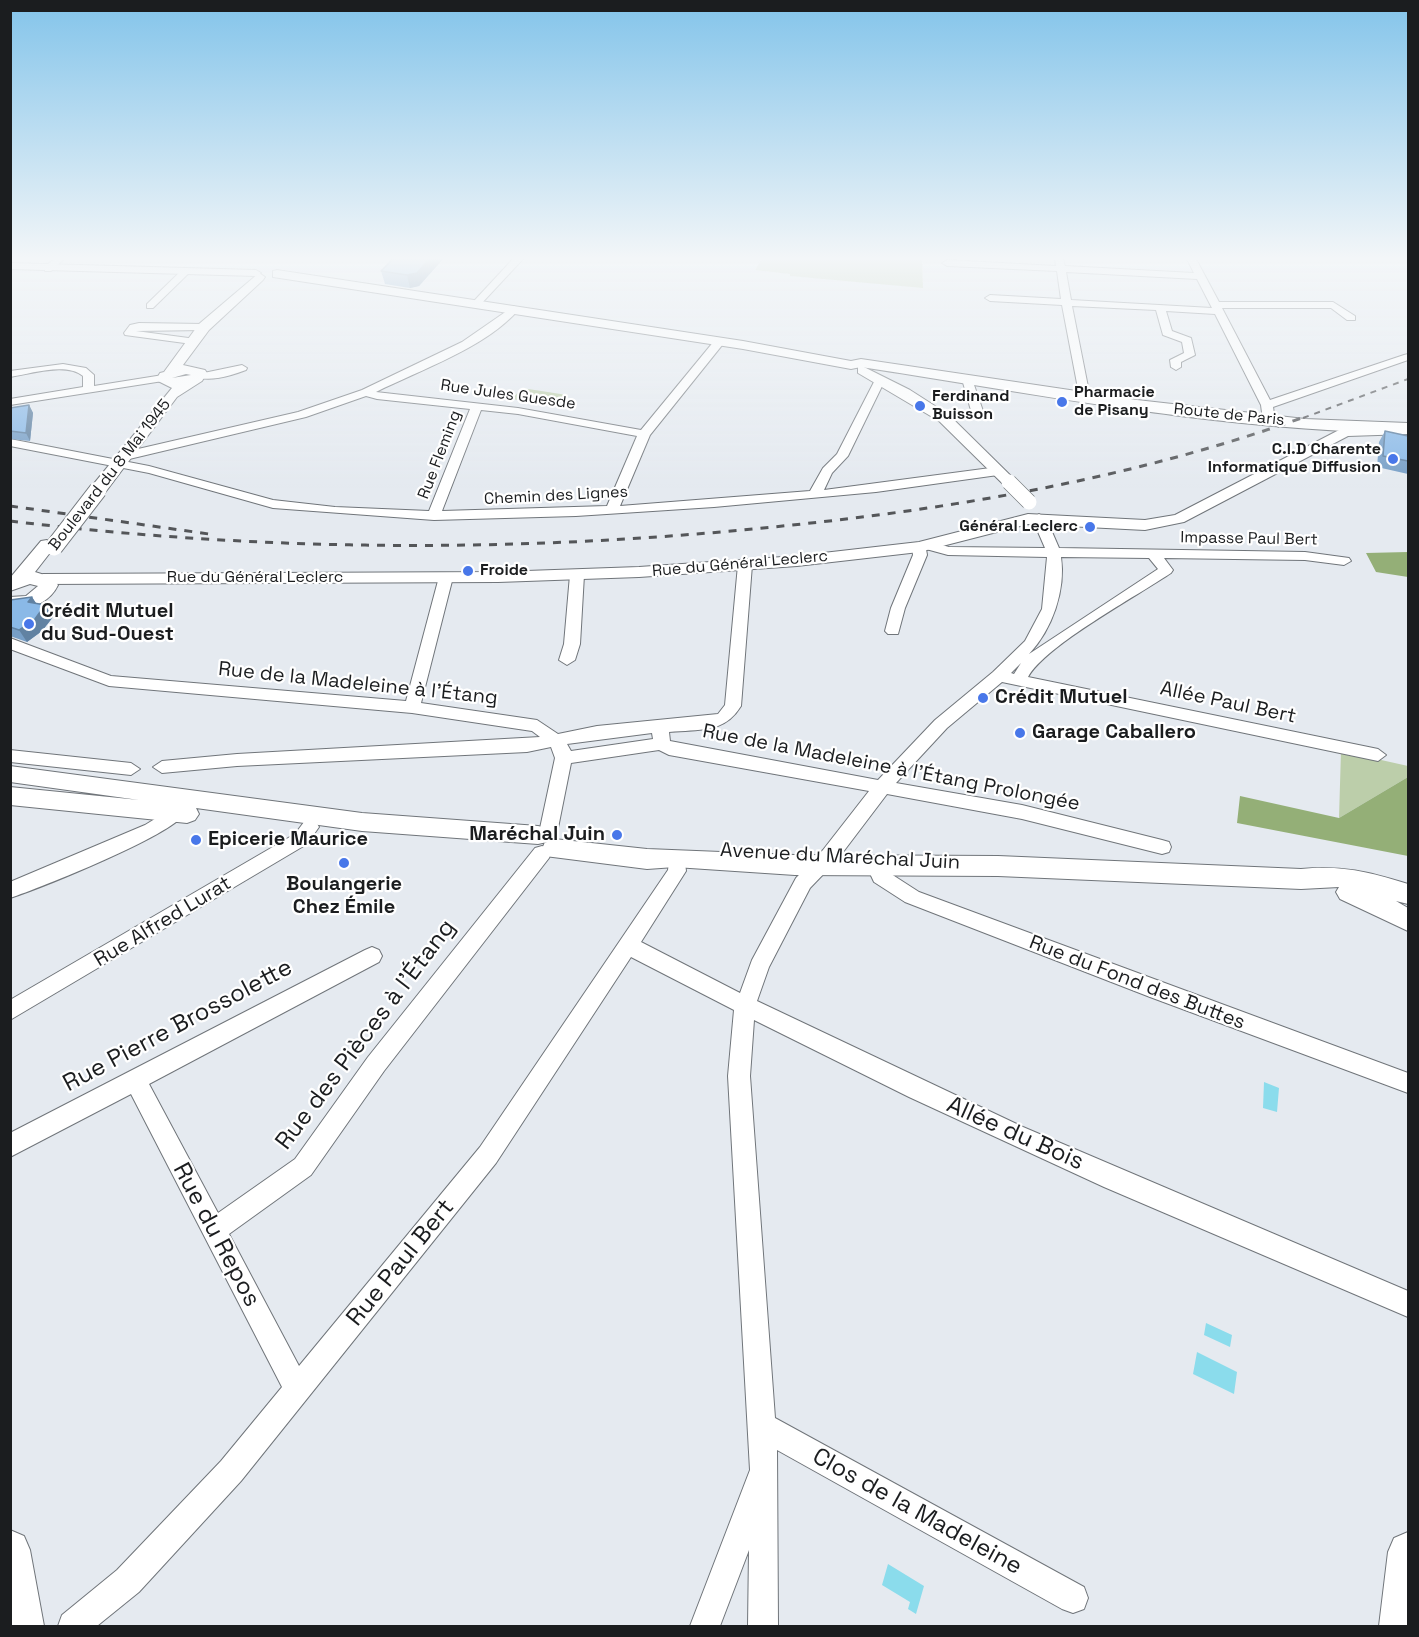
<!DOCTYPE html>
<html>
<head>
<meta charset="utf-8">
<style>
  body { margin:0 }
  #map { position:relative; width:1419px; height:1637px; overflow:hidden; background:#e5eaf0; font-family:"Space Grotesk",sans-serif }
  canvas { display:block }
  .frame { position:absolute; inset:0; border:12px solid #1b1d1f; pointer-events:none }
</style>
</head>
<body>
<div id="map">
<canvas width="1419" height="1637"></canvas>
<div class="frame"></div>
</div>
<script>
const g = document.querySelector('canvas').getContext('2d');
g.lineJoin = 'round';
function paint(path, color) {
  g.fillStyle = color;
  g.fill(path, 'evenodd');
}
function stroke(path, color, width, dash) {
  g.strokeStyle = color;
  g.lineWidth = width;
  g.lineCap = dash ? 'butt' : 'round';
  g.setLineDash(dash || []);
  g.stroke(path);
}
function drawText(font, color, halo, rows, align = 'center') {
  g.font = font + ' "Space Grotesk",sans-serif';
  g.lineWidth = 4.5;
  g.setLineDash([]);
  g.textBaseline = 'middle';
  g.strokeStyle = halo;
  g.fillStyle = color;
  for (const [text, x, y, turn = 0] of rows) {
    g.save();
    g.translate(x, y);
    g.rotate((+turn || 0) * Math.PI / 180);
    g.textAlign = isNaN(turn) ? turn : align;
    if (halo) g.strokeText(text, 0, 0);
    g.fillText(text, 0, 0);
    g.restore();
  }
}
paint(new Path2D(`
  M 762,259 L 922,259 L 923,288 L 790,276 L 790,274 L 755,270 Z
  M 522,388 L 567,395 L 557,406 L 512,399 Z
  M 1341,751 L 1408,766 L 1408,777 L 1339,818 Z`), '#bcceaa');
paint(new Path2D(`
  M 1408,552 L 1408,577 L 1376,572 L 1366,553 Z
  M 1408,777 L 1408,856 L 1237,823 L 1240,796 L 1339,818 Z`), '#94af77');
paint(new Path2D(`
  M 1264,1082 L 1279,1088 L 1277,1112 L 1263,1108 Z
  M 1206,1323 L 1232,1335 L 1230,1347 L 1204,1335 Z
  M 1197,1352 L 1237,1372 L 1234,1394 L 1193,1374 Z
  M 888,1564 L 924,1586 L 916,1614 L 908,1609 L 910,1602 L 882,1585 Z`), '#8bdcec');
const minor = new Path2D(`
  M 54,259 L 64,259 L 51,271 L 45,271 L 45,267 Z
  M 513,259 L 523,259 L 480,305 L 474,305 L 474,301 Z
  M 1055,259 L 1063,259 L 1065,266 L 1194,273 L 1187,259 L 1196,259 L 1219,302 L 1333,302 L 1355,316 L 1355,320 L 1347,320 L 1331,308 L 1222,308 L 1270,400 L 1404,355 L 1408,354 L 1408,360 L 1273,407 L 1275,420 L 1269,423 L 1263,420 L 1261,405 L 1215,314 L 1166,311 L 1172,331 L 1191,338 L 1195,355 L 1181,362 L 1181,367 L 1176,370 L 1171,367 L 1170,360 L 1184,353 L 1182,342 L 1163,335 L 1156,310 L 1072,306 L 1090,397 L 1080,399 L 1062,305 L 990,301 L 985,298 L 990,295 L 1061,299 L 1057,271 L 947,266 L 942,263 L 947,260 L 1056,266 ZM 1066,272 L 1197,279 L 1212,308 L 1071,300 Z
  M 183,269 L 191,271 L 153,308 L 147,308 L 147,304 Z
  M 514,306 L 519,309 C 487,347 420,370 376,392 L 518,408 L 641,430 L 715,340 L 719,339 L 724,342 L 723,344 L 650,435 L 620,506 L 810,491 L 823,468 L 837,454 L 875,380 L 880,377 L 885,380 L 848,456 L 832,473 L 824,490 L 998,467 L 1004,471 L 998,475 L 876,492 L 714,507 L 576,516 L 434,520 L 273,508 L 149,473 L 10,446 L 10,439 L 149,466 L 273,500 L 335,507 L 429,511 L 470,409 L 377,399 L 366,396 L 306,417 L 125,460 L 119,456 L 125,452 L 298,412 L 362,390 L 462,342 ZM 481,410 L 518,414 L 637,436 L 607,506 L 442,511 Z
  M 139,323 L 204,324 L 209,327 L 204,330 L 136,331 L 196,339 L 197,341 L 192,344 L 125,335 L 124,333 L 130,325 Z
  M 63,364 L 86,368 L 94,375 L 94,386 L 163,375 L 168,378 L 163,381 L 10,405 L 10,399 L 83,387 L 83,376 C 65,362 31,374 10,377 L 10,371 Z
  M 242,365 L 247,368 L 246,370 C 233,375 205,384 194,375 Z
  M 963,377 L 972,379 L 984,414 L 982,416 L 972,414 L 962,379 Z
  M 1039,514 L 1046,518 L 1059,548 L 1305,552 L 1349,558 L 1351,561 L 1344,565 L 1305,560 L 1164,558 L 1173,570 L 1171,573 C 1137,596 1046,645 1028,677 L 1378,749 L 1386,755 L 1378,761 L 1002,682 L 947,728 L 896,783 L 1022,805 L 1162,840 L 1169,842 L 1171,847 L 1169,852 L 1162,854 L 1022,819 L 887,794 L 837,860 L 810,888 L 769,967 L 757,1001 L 1023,1127 L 1408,1291 L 1408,1317 L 1104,1187 L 909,1097 L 754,1020 L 750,1076 L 775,1418 L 1084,1587 L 1088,1598 L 1084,1609 L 1073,1613 L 1062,1609 L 777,1450 L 778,1626 L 748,1626 L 749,1550 L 720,1626 L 690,1626 L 750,1470 L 728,1076 L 734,1010 L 631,957 L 496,1163 L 241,1481 L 139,1592 L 97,1626 L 58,1626 L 62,1615 L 117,1570 L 221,1461 L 282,1387 L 131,1094 L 10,1157 L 10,1133 L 365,950 L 372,947 L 379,950 L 382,956 L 379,962 L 149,1084 L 218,1213 L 295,1159 L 368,1057 L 535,848 L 542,846 L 549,848 L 551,853 L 549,858 L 384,1071 L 311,1175 L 229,1234 L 299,1366 L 480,1147 L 668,870 L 670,855 L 677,853 L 684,855 L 686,871 L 641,942 L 740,993 L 752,960 L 796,878 L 823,850 L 869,791 L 669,755 L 659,750 L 571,763 L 557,833 L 554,838 L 542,838 L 539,833 L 555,758 L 551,747 L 527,752 L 237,766 L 162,773 L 153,767 L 162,761 L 237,754 L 540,737 L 532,731 L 412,713 L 109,686 L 10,649 L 10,638 L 111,676 L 406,701 L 439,577 L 446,573 L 453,577 L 421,703 L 537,720 L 558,734 L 597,726 L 718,714 L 725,705 L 738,565 L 745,561 L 752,565 L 741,706 C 724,734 699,729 669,732 L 670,741 L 878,780 L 935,720 L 993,672 L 1025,641 L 1042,609 L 1047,557 L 948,555 L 926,549 L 927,555 L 905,608 L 898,634 L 888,634 L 885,631 L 891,608 L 913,555 L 912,547 L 928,541 L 949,547 L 1045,548 L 1032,518 ZM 1061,557 L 1149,558 L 1158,569 L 1029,654 C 1052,630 1066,590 1061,557 ZM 1021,663 L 1014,674 L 1011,673 ZM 652,733 L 653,739 L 571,751 L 567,744 Z
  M 577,571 L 584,575 L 580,644 L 575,660 L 567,665 L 559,660 L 564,644 L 570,575 Z
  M 10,750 L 131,763 L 140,769 L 131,775 L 10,762 Z
  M 176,806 L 182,808 L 185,813 C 173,835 40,888 10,898 L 10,882 L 145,825 Z
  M 310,820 L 316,822 L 319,827 L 307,844 L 10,1020 L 10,1000 L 295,834 L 304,822 Z
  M 876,860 L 883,862 L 888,872 L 919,892 L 1408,1073 L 1408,1093 L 1150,997 L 905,902 L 874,882 L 867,867 L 869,862 Z`);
const tertiary = new Path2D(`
  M 10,263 L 256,270 L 261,273 L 256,276 L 10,269 Z
  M 862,366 L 910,390 L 949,415 L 1014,479 L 1016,482 L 1014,485 L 1004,485 L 939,421 L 858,373 L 858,367 Z
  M 1408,426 L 1408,434 L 1348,436 L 1184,522 L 1145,530 L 1028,524 L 919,552 L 797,566 L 639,577 L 498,582 L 43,584 L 35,579 L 43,574 L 498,572 L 639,567 L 797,556 L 919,542 L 1028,514 L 1145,520 L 1175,515 L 1341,429 Z`);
const secondary = new Path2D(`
  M 277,270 L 743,341 L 851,361 L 861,359 L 1137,400 L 1305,419 L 1408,423 L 1408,433 C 1225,431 1042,395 861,367 L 851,369 L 743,349 L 273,277 L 273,271 Z
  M 259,273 L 265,277 L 263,280 L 209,330 L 183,365 L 205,370 L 207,373 L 202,381 L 177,397 L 104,494 L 92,494 L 90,490 L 92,486 L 172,388 L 156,380 L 160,373 L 164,372 L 199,324 ZM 186,374 L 191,375 L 172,378 Z
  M 47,540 L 56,545 L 35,572 L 51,577 L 58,585 C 49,604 30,609 10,609 L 10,597 L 26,596 L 38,586 L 30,584 L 10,591 L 10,578 L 41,541 Z
  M 10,766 L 362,813 L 538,826 L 547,828 L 550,835 L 547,842 L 538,844 L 362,831 L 196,808 L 199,814 L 195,820 L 187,823 L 10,805 L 10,787 L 139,800 L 10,782 Z
  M 554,839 L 647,849 L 795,855 L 998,856 L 1301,869 C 1342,865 1369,872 1408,884 L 1408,904 L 1396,901 L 1408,908 L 1408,931 L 1340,899 L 1336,892 L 1339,887 L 1301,889 L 998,876 L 795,875 L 675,867 L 647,869 L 545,856 L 542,849 L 545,842 Z
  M 10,1530 L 24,1536 L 30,1550 L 44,1626 L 10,1626 Z
  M 1408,1532 L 1408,1626 L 1379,1626 L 1388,1552 L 1394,1538 Z`);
stroke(minor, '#70757a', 2);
stroke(tertiary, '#70757a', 2);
stroke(secondary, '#70757a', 2);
paint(minor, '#fff');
paint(tertiary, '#fff');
paint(secondary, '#fff');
stroke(new Path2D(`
  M 1303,418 L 1408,379`), '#545659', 2, [6, 6]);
stroke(new Path2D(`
  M 10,506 L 209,534
  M 10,521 C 264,552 518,553 773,527 C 954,509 1136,478 1307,416`), '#545659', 3, [8, 8]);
const tertiaryBridge = new Path2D(`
  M 1009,482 L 1029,502`);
const secondaryBridge = new Path2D(`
  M 54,547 L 98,490`);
stroke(tertiaryBridge, '#70757a', 16, []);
stroke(secondaryBridge, '#70757a', 19, []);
stroke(tertiaryBridge, '#fff', 15);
stroke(secondaryBridge, '#fff', 17);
paint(new Path2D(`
  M 393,259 L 443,259 L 419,286 L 410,288 L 385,284 L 381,271 Z
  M 29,405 L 33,413 L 30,441 L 10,439 L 10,408 Z
  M 1385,431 L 1408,436 L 1408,474 L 1377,467 L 1379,442 Z
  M 32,597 L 36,604 L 53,617 L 42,631 L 27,642 L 10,636 L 10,600 Z`), '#779fc7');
paint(new Path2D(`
  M 429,259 L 443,259 L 419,286 L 410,288 L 407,275 Z
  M 29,405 L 33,413 L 30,441 L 26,433 Z
  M 32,597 L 40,609 L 28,602 Z
  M 45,605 L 53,617 L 42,631 L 27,642 L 19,630 Z`), '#6182a2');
const building = new Path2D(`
  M 393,259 L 429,259 L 417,273 L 407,275 L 381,271 Z
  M 29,405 L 26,433 L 10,431 L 10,408 Z
  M 1385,431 L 1408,436 L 1408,461 L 1383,456 Z
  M 32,597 L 28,602 L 45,605 L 35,619 L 19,630 L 10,627 L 10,600 Z`);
paint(building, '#8ab9e7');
stroke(building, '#6182a2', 1.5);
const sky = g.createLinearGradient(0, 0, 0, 488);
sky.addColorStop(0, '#83c4ea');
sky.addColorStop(0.53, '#f3f6f8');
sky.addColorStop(1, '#f3f6f800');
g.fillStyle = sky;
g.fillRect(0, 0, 1419, 488);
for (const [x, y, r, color] of [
  [1062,402,6,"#4877e9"],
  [920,406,6,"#4877e9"],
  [1393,459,6,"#4877e9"],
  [1090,527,6,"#4877e9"],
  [468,571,6,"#4877e9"],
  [29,624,6,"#4877e9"],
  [983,698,6,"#4877e9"],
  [1020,733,6,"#4877e9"],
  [617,835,6,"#4877e9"],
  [196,840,6,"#4877e9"],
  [344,863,6,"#4877e9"]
]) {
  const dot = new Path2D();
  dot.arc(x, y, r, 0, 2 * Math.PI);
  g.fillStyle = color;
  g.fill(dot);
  stroke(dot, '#fff', 2);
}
drawText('bold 16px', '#1b1d1f', '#fff', [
  ["Pharmacie",1074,393],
  ["de Pisany",1074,411],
  ["Ferdinand",932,397],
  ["Buisson",932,415],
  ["C.I.D Charente",1381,450,"right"],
  ["Informatique Diffusion",1381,468,"right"],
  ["Général Leclerc",1078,527,"right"],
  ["Froide",480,571]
], 'left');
drawText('16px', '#1b1d1f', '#fff', [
  ["Rue Jules Guesde",508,395,8],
  ["Route de Paris",1229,415,6],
  ["Rue Fleming",440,455,-69],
  ["Boulevard du 8 Mai 1945",110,475,-52],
  ["Chemin des Lignes",556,496,-3],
  ["Impasse Paul Bert",1249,539,1],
  ["Rue du Général Leclerc",740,564,-5],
  ["Rue du Général Leclerc",255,578]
]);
drawText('bold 20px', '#1b1d1f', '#fff', [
  ["Crédit Mutuel",41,612],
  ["du Sud-Ouest",41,635],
  ["Crédit Mutuel",995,698],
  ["Garage Caballero",1032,733],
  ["Maréchal Juin",605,835,"right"],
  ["Epicerie Maurice",208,840],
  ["Boulangerie",344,885,"center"],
  ["Chez Émile",344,908,"center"]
], 'left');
drawText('20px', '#1b1d1f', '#fff', [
  ["Rue de la Madeleine à l'Étang",358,684,6],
  ["Allée Paul Bert",1228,703,12],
  ["Rue de la Madeleine à l'Étang Prolongée",891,768,11],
  ["Avenue du Maréchal Juin",840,857,3],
  ["Rue Alfred Lurat",163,922,-31],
  ["Rue du Fond des Buttes",1137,983,21]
]);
drawText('24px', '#1b1d1f', '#fff', [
  ["Rue Pierre Brossolette",178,1026,-28],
  ["Rue des Pièces à l'Étang",366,1035,-53],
  ["Allée du Bois",1015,1134,24],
  ["Rue du Repos",216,1235,62],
  ["Rue Paul Bert",401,1263,-51],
  ["Clos de la Madeleine",917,1512,29]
]);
</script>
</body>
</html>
